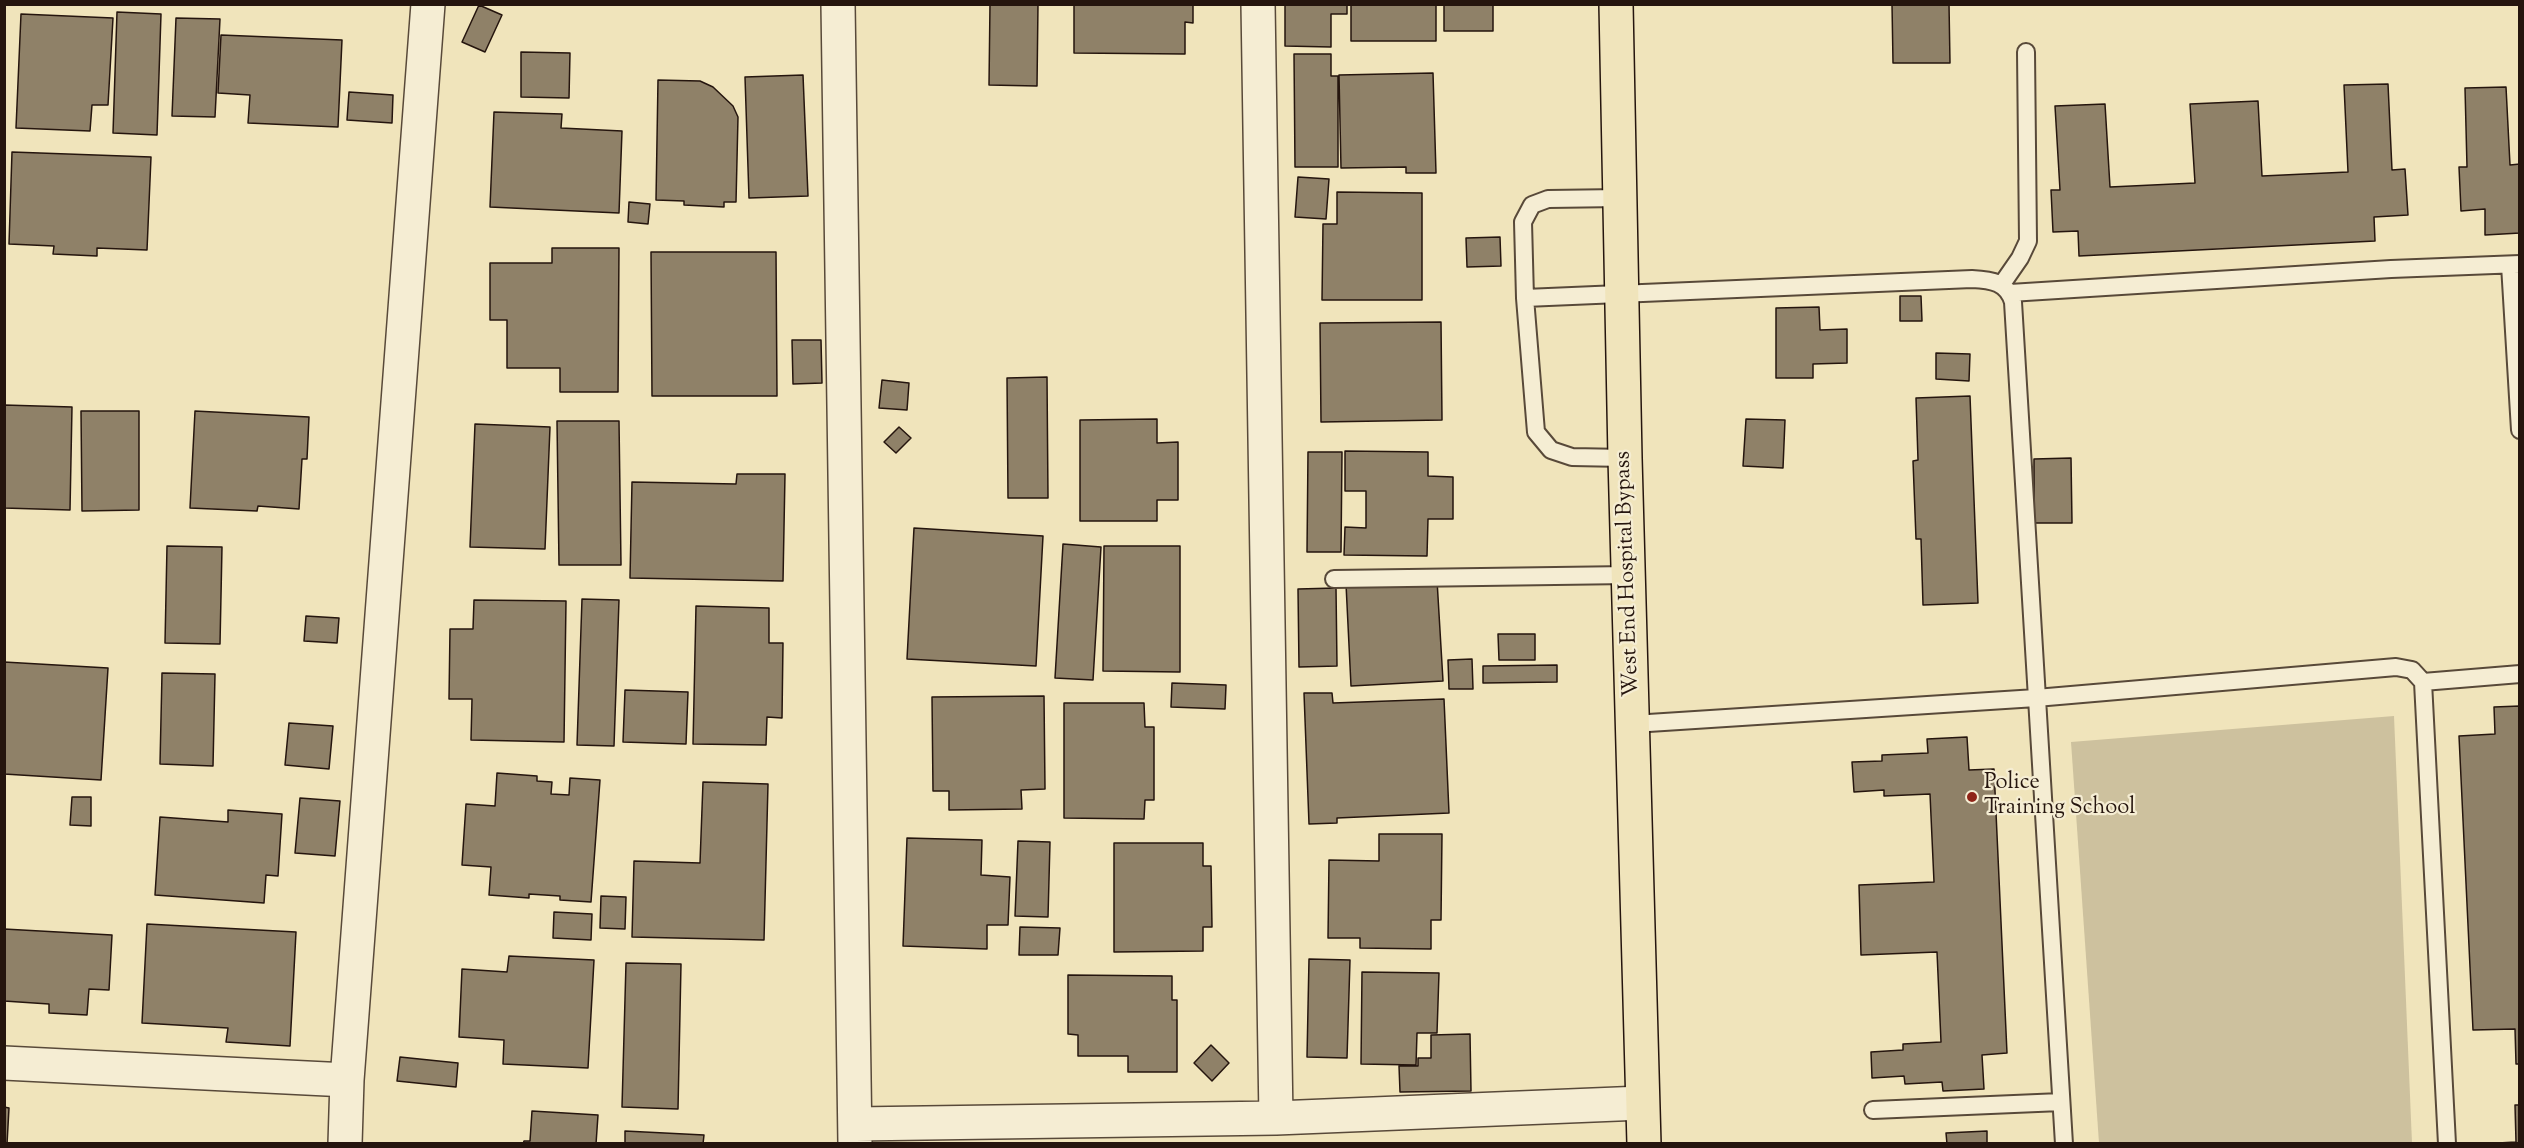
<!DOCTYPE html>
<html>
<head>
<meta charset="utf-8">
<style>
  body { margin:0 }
  #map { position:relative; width:2524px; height:1148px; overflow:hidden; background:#f0e4bb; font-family:"Sorts Mill Goudy",serif }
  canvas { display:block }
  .frame { position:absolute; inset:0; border:6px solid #25150e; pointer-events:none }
</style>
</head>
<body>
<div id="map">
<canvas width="2524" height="1148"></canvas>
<div class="frame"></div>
</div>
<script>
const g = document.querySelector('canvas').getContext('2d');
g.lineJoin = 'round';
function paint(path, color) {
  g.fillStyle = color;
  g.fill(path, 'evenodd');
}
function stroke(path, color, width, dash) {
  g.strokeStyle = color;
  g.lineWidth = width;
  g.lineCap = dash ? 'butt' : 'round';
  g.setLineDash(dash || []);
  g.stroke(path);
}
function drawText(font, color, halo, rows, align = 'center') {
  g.font = font + ' "Sorts Mill Goudy",serif';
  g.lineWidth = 4.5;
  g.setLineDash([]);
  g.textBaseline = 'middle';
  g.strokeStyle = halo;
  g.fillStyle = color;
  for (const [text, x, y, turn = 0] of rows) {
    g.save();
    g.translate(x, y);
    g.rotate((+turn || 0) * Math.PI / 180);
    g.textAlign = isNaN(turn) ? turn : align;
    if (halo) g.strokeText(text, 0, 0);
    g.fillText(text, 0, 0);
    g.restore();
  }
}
paint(new Path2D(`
  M 2394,716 L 2412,1143 L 2099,1143 L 2071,742 Z`), '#cdc19e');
const building = new Path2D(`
  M 990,4 L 1038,4 L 1037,86 L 989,85 Z
  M 1074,4 L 1193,4 L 1193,23 L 1185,22 L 1185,54 L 1074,53 Z
  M 1285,4 L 1347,4 L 1347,14 L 1331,14 L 1331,47 L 1285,46 Z
  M 1351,4 L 1436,4 L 1436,41 L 1351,41 Z
  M 1444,4 L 1493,4 L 1493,31 L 1444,31 Z
  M 1892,4 L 1949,4 L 1950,63 L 1893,63 Z
  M 479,5 L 502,15 L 485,52 L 462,42 Z
  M 117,12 L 161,14 L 157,135 L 113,133 Z
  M 21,14 L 113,18 L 108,105 L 92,105 L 90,131 L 16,128 Z
  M 176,18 L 220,19 L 215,117 L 172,116 Z
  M 221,35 L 342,40 L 338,127 L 248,123 L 250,95 L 218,93 Z
  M 521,52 L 570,53 L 569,98 L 521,97 Z
  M 1294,54 L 1331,54 L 1331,76 L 1338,76 L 1338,167 L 1295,167 Z
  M 1433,73 L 1436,173 L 1406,173 L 1406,167 L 1341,168 L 1339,75 Z
  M 803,75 L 808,196 L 749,198 L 745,77 Z
  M 658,80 L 700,81 L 713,87 L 733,106 L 738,117 L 736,202 L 724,202 L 724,207 L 684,205 L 684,201 L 656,200 Z
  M 2388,84 L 2392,170 L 2405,169 L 2408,215 L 2374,217 L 2375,241 L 2079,256 L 2078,231 L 2053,232 L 2051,190 L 2060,190 L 2055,106 L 2105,104 L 2110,187 L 2195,183 L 2190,104 L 2258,101 L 2262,176 L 2348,172 L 2344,85 Z
  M 2506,87 L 2510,165 L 2520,164 L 2520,233 L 2485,235 L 2485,209 L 2461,211 L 2459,167 L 2467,167 L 2465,88 Z
  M 349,92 L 393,95 L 392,123 L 347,120 Z
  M 494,112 L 562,114 L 561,128 L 622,131 L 619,213 L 490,207 Z
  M 12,152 L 151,157 L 147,250 L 97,248 L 97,256 L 53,254 L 54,246 L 9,244 Z
  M 1298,177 L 1329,179 L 1326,219 L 1295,217 Z
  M 1337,192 L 1422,193 L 1422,300 L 1322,300 L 1323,224 L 1337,224 Z
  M 629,202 L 650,204 L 648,224 L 628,222 Z
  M 1500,237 L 1501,266 L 1467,267 L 1466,238 Z
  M 552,248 L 619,248 L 618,392 L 560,392 L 560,368 L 507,368 L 507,320 L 490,320 L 490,263 L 552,263 Z
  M 651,252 L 776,252 L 777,396 L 652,396 Z
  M 1900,296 L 1921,296 L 1922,321 L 1900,321 Z
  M 1819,307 L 1820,330 L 1847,329 L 1847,363 L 1813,364 L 1813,378 L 1776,378 L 1776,308 Z
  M 1441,322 L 1442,420 L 1321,422 L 1320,323 Z
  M 792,340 L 821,340 L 822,383 L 793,384 Z
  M 1936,353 L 1970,354 L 1969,381 L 1936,379 Z
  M 1047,377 L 1048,498 L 1008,498 L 1007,378 Z
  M 882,380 L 909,383 L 907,410 L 879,408 Z
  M 1970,396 L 1978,603 L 1923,605 L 1921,539 L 1916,539 L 1913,461 L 1918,460 L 1916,398 Z
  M 4,405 L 72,407 L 70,510 L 4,508 Z
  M 81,411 L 139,411 L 139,510 L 82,511 Z
  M 195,411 L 309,417 L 307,459 L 302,459 L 299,509 L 258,506 L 257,511 L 190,508 Z
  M 1157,419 L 1157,443 L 1178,442 L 1178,500 L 1157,500 L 1157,521 L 1080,521 L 1080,420 Z
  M 1746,419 L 1785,420 L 1783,468 L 1743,466 Z
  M 557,421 L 619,421 L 621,565 L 559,565 Z
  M 475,424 L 550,427 L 545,549 L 470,547 Z
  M 899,427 L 911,438 L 896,453 L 884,442 Z
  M 1345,451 L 1428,452 L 1428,476 L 1453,477 L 1453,519 L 1428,519 L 1427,556 L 1344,555 L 1345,527 L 1366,528 L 1366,491 L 1345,491 Z
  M 1308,452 L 1342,452 L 1341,552 L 1307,552 Z
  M 2071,458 L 2072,523 L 2034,523 L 2034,459 Z
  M 737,474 L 785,474 L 783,581 L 630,578 L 632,482 L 736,484 Z
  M 914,528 L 1043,536 L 1036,666 L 907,659 Z
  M 1063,544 L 1101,547 L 1093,680 L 1055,678 Z
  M 167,546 L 222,547 L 220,644 L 165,643 Z
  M 1104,546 L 1180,546 L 1180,672 L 1103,671 Z
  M 1437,580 L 1443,681 L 1351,686 L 1346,584 Z
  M 1336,588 L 1337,666 L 1299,667 L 1298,589 Z
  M 582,599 L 619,600 L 614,746 L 577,745 Z
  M 474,600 L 566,601 L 564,742 L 471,740 L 472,699 L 449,699 L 450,629 L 473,629 Z
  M 696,606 L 769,608 L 769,643 L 783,643 L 782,718 L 767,717 L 766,745 L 693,744 Z
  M 306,616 L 339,618 L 337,643 L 304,641 Z
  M 1498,634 L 1535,634 L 1535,660 L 1499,660 Z
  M 1472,659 L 1473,689 L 1449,689 L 1448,660 Z
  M 4,662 L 108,668 L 101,780 L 4,774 Z
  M 1557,665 L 1557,682 L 1483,683 L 1483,666 Z
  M 162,673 L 215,674 L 213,766 L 160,764 Z
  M 1172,683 L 1226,685 L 1225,709 L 1171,707 Z
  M 625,690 L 688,692 L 686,744 L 623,742 Z
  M 1304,693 L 1332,693 L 1333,703 L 1444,699 L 1449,813 L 1337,818 L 1337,823 L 1309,824 Z
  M 1044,696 L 1045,789 L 1021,790 L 1022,809 L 949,810 L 949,791 L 933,791 L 932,697 Z
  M 1064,703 L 1144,703 L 1145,727 L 1154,727 L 1154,800 L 1145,800 L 1144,819 L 1064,818 Z
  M 2520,706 L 2520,1064 L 2516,1064 L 2515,1029 L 2473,1030 L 2459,736 L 2495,734 L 2494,707 Z
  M 289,723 L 333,726 L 329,769 L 285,765 Z
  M 1967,737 L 1969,770 L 1994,769 L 2007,1053 L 1982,1055 L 1984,1089 L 1943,1091 L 1942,1082 L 1905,1084 L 1904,1076 L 1872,1078 L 1871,1052 L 1903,1050 L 1903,1044 L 1941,1042 L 1937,952 L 1861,955 L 1859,885 L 1934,882 L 1930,794 L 1884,796 L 1884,790 L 1854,792 L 1852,762 L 1882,761 L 1882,755 L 1928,753 L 1927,739 Z
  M 497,773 L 537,776 L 537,781 L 552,782 L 551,794 L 569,795 L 570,778 L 600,780 L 591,902 L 560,900 L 560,896 L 529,894 L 529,898 L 489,895 L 491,867 L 462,865 L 466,804 L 495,806 Z
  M 703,782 L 768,784 L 764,940 L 632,937 L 634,861 L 700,863 Z
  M 72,797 L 91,797 L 91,826 L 70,825 Z
  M 300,798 L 340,801 L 335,856 L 295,853 Z
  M 228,810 L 282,814 L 278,876 L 266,875 L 264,903 L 155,895 L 160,817 L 228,822 Z
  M 1379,834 L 1442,834 L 1441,920 L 1431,920 L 1431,949 L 1360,948 L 1360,938 L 1328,938 L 1329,860 L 1379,861 Z
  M 907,838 L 982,840 L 981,875 L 1010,877 L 1008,925 L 987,925 L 987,949 L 903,946 Z
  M 1018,841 L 1050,842 L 1048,917 L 1015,916 Z
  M 1114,843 L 1203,843 L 1203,866 L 1211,866 L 1212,927 L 1203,927 L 1203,951 L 1114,952 Z
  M 601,896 L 626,897 L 625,929 L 600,928 Z
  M 554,912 L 592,914 L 591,940 L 553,938 Z
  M 147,924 L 296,932 L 290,1046 L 226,1042 L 228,1028 L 142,1023 Z
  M 1020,927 L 1060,928 L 1058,955 L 1019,955 Z
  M 4,929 L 112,935 L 109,990 L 89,989 L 87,1015 L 49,1013 L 49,1004 L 4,1001 Z
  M 509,956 L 594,960 L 588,1068 L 503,1064 L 504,1040 L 459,1037 L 462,969 L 507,972 Z
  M 1309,959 L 1350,960 L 1347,1058 L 1307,1057 Z
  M 626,963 L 681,964 L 678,1109 L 622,1107 Z
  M 1362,972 L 1439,973 L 1437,1033 L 1417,1033 L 1416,1065 L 1361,1064 Z
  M 1068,975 L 1172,976 L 1172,1000 L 1177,1000 L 1177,1072 L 1128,1072 L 1128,1056 L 1078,1056 L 1078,1035 L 1068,1034 Z
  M 1470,1034 L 1471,1091 L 1400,1092 L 1399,1066 L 1418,1066 L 1418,1058 L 1431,1058 L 1431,1035 Z
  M 1211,1045 L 1229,1063 L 1212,1081 L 1194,1063 Z
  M 400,1057 L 458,1063 L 456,1087 L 397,1081 Z
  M 2515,1105 L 2520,1105 L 2520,1144 L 2480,1144 L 2516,1142 Z
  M 4,1107 L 9,1108 L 7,1144 L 4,1144 Z
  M 532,1111 L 598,1115 L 596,1144 L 523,1144 L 524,1141 L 530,1141 Z
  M 625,1131 L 704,1135 L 703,1144 L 625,1144 Z
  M 1987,1131 L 1987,1144 L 1947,1144 L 1946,1133 Z`);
paint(building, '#8f8168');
stroke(building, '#25150e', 1.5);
const service = new Path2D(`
  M 1620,198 L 1548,199 L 1532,205 L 1523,222 L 1525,298 L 1536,432 L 1551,450 L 1572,457 L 1625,458
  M 2510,265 L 2520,430
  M 2002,284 L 2020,258 L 2028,241 L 2026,52
  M 2010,293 L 2391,269 L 2520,264
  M 1525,298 L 1972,279 C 1992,280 2007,282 2013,302 L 2064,1144
  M 1334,579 L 1629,575
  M 2423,682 L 2520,674
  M 1633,724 L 2036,698 L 2396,667 L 2412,670 L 2423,682 L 2447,1144
  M 1873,1110 L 2061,1102`);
const minor = new Path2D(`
  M 838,4 L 855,1144
  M 1258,4 L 1276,1118
  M 4,1063 L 347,1080
  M 855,1124 L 1276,1118 L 1642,1103
  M 345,1144 L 347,1080 L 428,4`);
const trunk = new Path2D(`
  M 1616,4 L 1625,458 L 1644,1144`);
stroke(service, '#584939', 20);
stroke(minor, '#584939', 36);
stroke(trunk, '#25150e', 36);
stroke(service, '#f5edd3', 16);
stroke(minor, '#f5edd3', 33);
stroke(trunk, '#f0e4bb', 33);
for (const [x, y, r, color] of [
  [1972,797,6,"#8f2418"]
]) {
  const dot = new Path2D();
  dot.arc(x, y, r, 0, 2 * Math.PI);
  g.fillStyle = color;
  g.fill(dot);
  stroke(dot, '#f5edd3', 2);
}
drawText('22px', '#25150e', '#f5edd3', [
  ["West End Hospital Bypass",1629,574,-92]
]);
drawText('22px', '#25150e', '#f5edd3', [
  ["Police",1984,784],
  ["Training School",1984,809]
], 'left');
</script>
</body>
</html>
